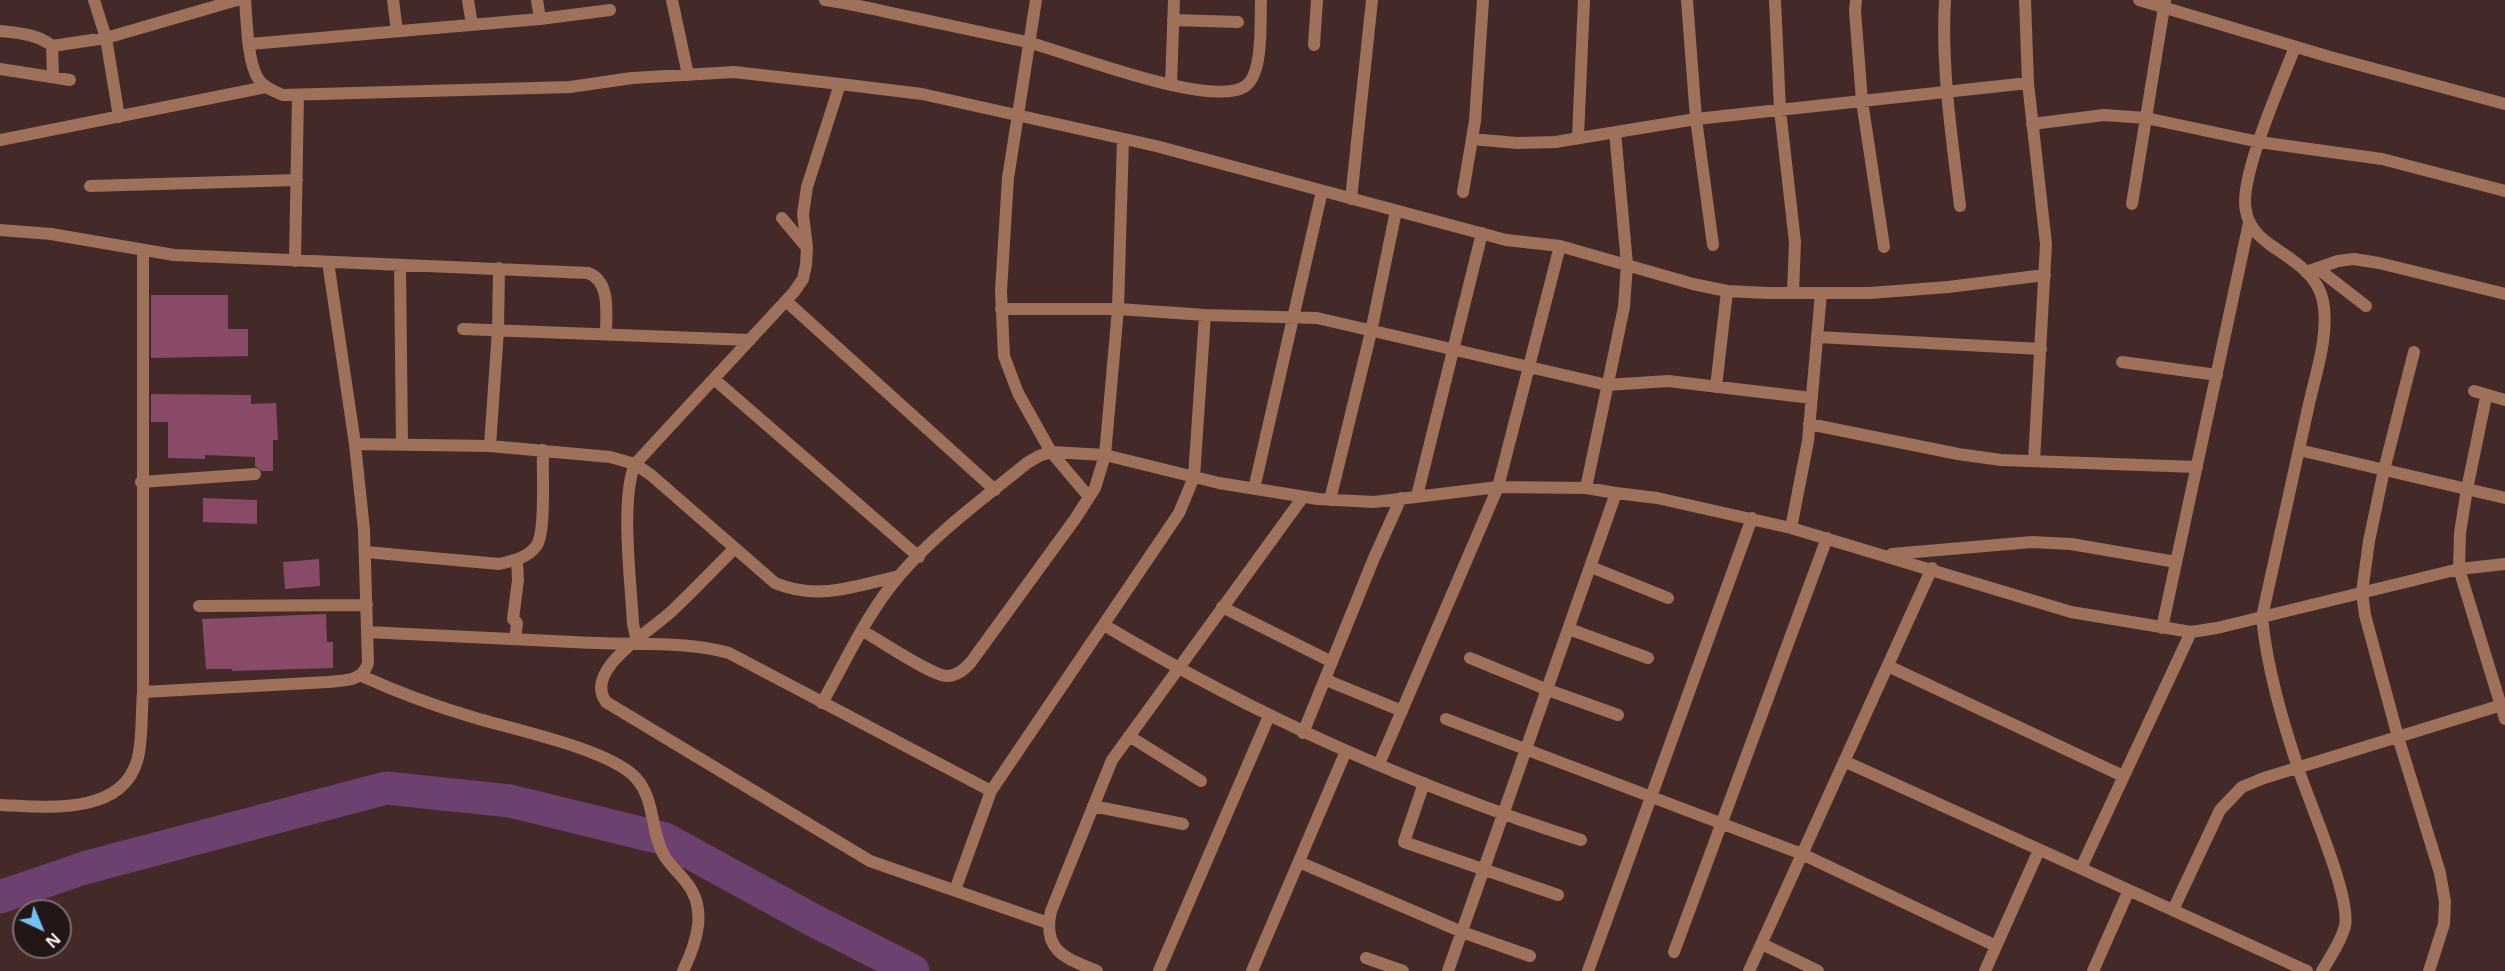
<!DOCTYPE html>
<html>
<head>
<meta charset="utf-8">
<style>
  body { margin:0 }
  #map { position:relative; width:2505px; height:971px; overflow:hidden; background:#442929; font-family:"Open Sans",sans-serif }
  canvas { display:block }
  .north { position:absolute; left:12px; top:899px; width:60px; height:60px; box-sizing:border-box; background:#221616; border:2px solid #7a6d6c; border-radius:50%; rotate:136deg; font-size:16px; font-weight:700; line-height:24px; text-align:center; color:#feefee }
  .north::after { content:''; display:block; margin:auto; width:21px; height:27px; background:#76c0f7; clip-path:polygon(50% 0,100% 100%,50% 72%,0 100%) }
</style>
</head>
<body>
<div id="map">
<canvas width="2505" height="971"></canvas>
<div class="north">N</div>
</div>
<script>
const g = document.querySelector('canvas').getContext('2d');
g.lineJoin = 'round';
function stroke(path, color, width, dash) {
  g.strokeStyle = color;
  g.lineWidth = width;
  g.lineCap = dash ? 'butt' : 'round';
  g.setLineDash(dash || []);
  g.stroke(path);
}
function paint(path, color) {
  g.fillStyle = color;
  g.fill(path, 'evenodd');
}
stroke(new Path2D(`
  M 0,897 L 84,868 L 386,788 L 510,801 L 665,839 L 811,919 L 913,971`), '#6c406f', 33);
paint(new Path2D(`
  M 151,295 L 228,295 L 228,329 L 248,329 L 248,356 L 151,358 Z
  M 151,394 L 251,395 L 251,404 L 276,403 L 278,440 L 273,440 L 273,471 L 262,471 L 255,466 L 255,457 L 205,455 L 205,459 L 168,458 L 168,422 L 151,422 Z
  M 203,498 L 257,500 L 257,524 L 203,522 Z
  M 319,559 L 320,586 L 285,589 L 283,562 Z
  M 326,614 L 327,642 L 333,642 L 333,668 L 232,671 L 232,669 L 206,669 L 202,619 Z`), '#884a67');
stroke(new Path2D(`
  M 94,0 L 106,38 L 119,117
  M 245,0 C 247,21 247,63 259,80 C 265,88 274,91 283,95 L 570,87 L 632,78 L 734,72 L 840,84 L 922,94 L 1156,146 L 1506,240 L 1560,246 L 1693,284 L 1727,291 L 1767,293 L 1870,293 L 1948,287 L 2045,275
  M 393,0 L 397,31
  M 468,0 L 472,25
  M 537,0 L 540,19
  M 672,0 L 688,75
  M 825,0 C 855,4 885,12 915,18 C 952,26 990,34 1027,42 C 1070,53 1208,108 1244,87 C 1264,76 1260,21 1261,0
  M 1036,0 L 1008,178 L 1001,291 L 1004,356 L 1018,393 L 1051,452 L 1089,497
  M 1687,0 L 1696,119 L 1713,245
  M 1775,0 L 1780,110 L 1795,242 L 1793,293
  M 1856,0 L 1855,11 L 1862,101 L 1884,247
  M 1945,0 C 1941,68 1952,138 1960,206
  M 2025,0 L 2028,83 L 2046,244 L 2034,461
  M 2139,0 L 2330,57 L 2505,104
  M 1173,20 L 1238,22
  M 0,31 C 18,33 38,34 52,46 L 53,77
  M 250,44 L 540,19 L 610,10
  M 1314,45 L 1317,0
  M 52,46 L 106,38 L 237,0
  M 2295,47 C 2282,81 2238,179 2246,211 C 2249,227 2259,237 2272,246 C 2293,260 2318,275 2323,301 C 2330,336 2314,378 2307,413 C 2292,481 2277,549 2262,617 C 2267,668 2282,719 2298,768 C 2309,802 2351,896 2345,926 C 2341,942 2330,957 2322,971
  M 0,69 L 70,80
  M 1171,85 L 1174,0
  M 2032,124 L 2104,115 L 2146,118 L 2259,142 L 2382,159 L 2505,191
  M 1578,137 L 1584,0
  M 1472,139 L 1517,143 L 1555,142 L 1696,119 L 2028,83
  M 0,140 L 266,87
  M 90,186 L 297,180
  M 1463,192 L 1475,121 L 1483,0
  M 1351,199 L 1372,0
  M 2132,204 L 2165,1
  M 782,218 L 807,248
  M 0,230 L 51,234 L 174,255 L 588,273 C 611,281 606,314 606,334
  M 295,261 L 298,96
  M 400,265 L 402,443
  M 2317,268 L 2366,306
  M 2306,272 L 2338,261 L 2354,259 L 2379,263 L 2505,294
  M 786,301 L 995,490
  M 1001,309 L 1118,309 L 1205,315 L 1317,318 L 1607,385 L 1668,381 L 1812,398
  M 463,329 L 750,340
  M 1817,337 L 2041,349
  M 2414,352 L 2384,470 L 2369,541 L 2362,592 L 2365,615 L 2398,737 L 2440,873 L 2445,902 L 2444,924 L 2429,971
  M 2122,362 L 2217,375
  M 714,379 L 919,557
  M 1716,387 L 1727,291
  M 2474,391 L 2505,400
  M 2485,402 L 2467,489 L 2460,533 L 2459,569 L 2505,719
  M 1809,424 L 1958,454 L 2001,460 L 2197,467
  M 355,444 L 490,446 L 610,457 L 635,464 L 651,475 L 775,583 C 817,601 857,586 899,576
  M 490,446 L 498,330 L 499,268
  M 2299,450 L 2505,498
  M 141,482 L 255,474
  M 1586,488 L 1624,307 L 1627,264 L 1615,132
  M 1254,489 L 1322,191
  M 1417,496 L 1482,233
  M 1330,500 L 1371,332 L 1396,211
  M 1791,528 L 1808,441 L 1821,293
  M 735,548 C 714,569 694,590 673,610 C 654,629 582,669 606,702 L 870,861 L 1048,923
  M 366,552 L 499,564 C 513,561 528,558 537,545 C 546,530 542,471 543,450
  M 1892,554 L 2032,542 L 2071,544 L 2176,562
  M 1591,567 L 1668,598
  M 199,606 L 367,605
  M 1222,607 L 1332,662
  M 1104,625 C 1254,715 1415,787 1581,840
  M 2162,628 L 2249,223
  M 1569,629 L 1648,658
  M 863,631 C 879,640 932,676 947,676 C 957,676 965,669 971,662 L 1075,519 L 1095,488 L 1105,455 L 1118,309 L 1123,139
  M 367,632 C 443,636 520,640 597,643 C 641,645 686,641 729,653 L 991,791
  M 636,637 L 633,624 C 631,582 620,500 635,464 L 794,292 L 803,279 L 806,265 L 807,248 L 803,214 L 807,187 L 840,84
  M 515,639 L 517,623 L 513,619 L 518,580 L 517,560
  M 1470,658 L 1548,690 L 1618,715
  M 1888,666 L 2123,776
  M 362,676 C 397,692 432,705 469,716 C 510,729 606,748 635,777 C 656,799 650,833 665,857 C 671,866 679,873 686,882 C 708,909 697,942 683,971
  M 1326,677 L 1331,682 L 1402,711
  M 143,692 L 328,682 C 345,680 362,682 368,663 L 364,530 L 355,444 L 328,262
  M 822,703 C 846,661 867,613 899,576 C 936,533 983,499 1027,463 L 1039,456 L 1051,452 L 1105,455 L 1219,483 L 1318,499 L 1374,502 L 1498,487 L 1586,488 L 1616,493 L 1657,498 L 1791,528 L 2071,612 L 2191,632 L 2217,628 L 2459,569 L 2505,564
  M 1446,719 L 1802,854 L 1996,946
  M 1303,733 L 1374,558 L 1401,498
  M 1129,736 L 1201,781
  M 1844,761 L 2307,971
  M 1379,764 L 1498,487 L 1560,246
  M 1424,783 L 1404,842 L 1558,895
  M 0,805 C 45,807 121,816 137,761 C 143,742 141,712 143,692 L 143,250
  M 1093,806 L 1183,824
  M 1299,862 L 1462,932 L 1530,956
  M 2081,868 L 2191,632
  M 955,890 L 991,791 L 1179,513 L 1194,477 L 1205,315
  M 2173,910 L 2220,810 L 2242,787 L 2264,778 L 2505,704
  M 1762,944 L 1818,971
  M 1674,952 L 1827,538
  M 1366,958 L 1403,971
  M 1097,971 C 1065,958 1042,951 1051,911 L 1112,760 L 1303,497
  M 1159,971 L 1269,716
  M 1252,971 L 1346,751
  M 1448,971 L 1616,493
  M 1588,971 L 1752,518
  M 1749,971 L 1932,568
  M 1985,971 L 2039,850
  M 2093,971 L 2129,890`), '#9f705a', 12);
</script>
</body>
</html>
